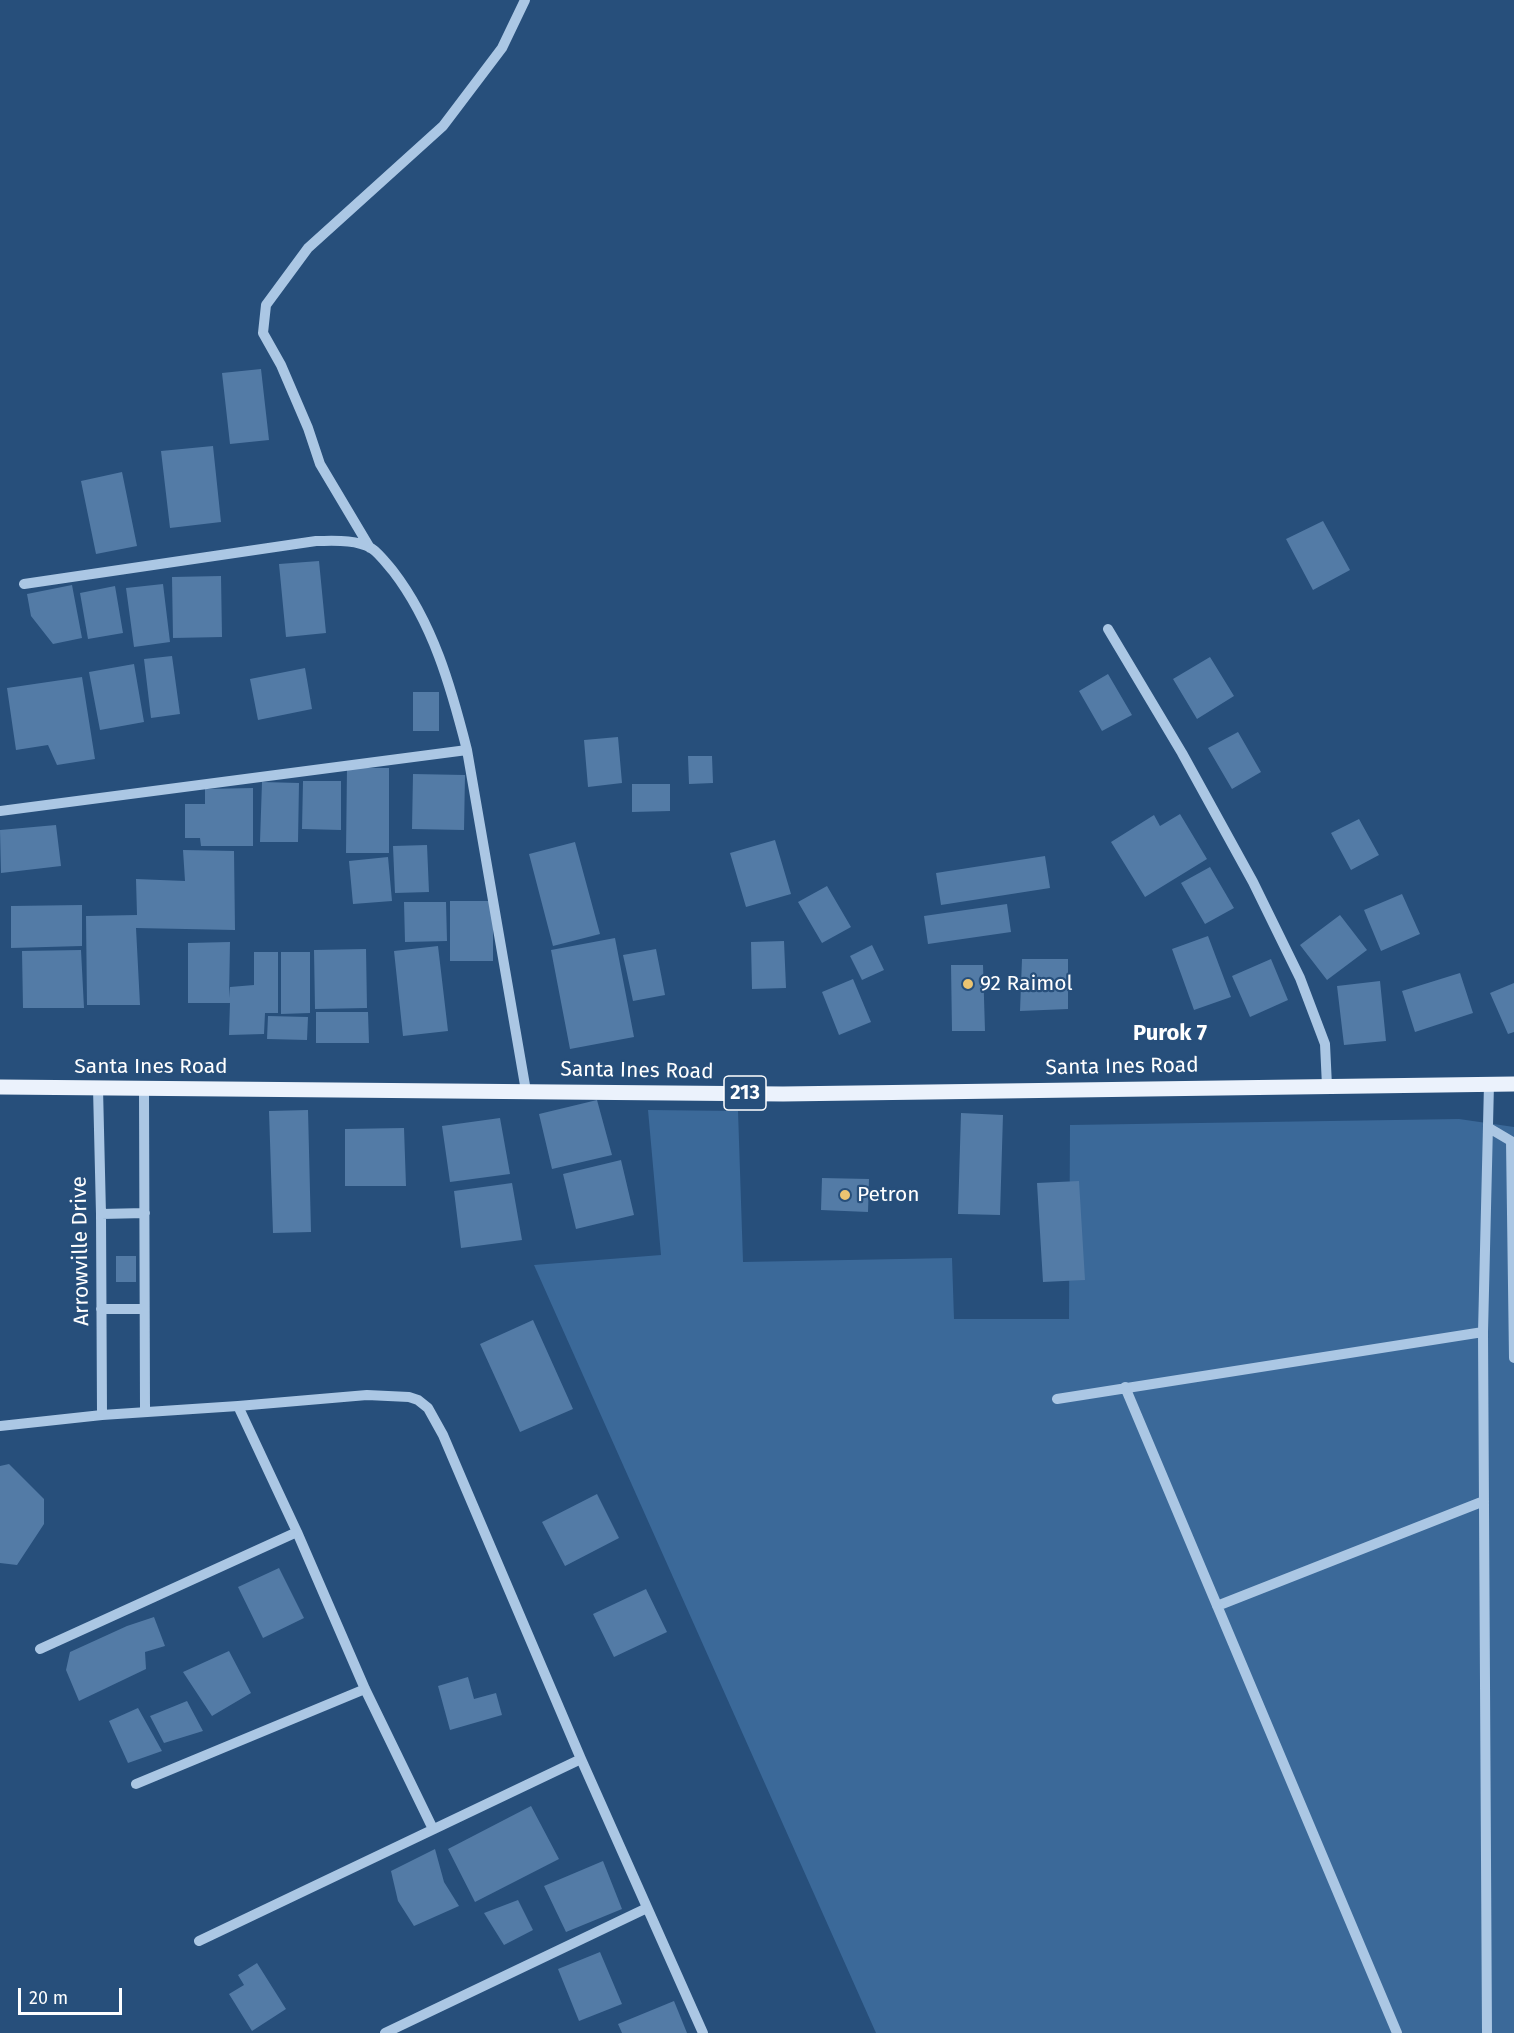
<!DOCTYPE html>
<html>
<head>
<meta charset="utf-8">
<style>
  body { margin:0 }
  #map { position:relative; width:1514px; height:2033px; overflow:hidden; background:#274f7b; font-family:"Fira Sans",sans-serif }
  canvas { display:block }
  .scale { position:absolute; left:18px; top:1988px; width:104px; height:27px; box-sizing:border-box; border:3px solid #fff; border-top:0; padding-left:8px; font-size:18px; line-height:21px; white-space:nowrap; color:#fff; -webkit-text-stroke:4px #274f7b; paint-order:stroke }
</style>
</head>
<body>
<div id="map">
<canvas width="1514" height="2033"></canvas>
<div class="scale">20 m</div>
</div>
<script>
const g = document.querySelector('canvas').getContext('2d');
g.lineJoin = 'round';
function paint(path, color) {
  g.fillStyle = color;
  g.fill(path, 'evenodd');
}
function stroke(path, color, width, dash) {
  g.strokeStyle = color;
  g.lineWidth = width;
  g.lineCap = dash ? 'butt' : 'round';
  g.setLineDash(dash || []);
  g.stroke(path);
}
function drawText(font, color, halo, rows, align = 'center') {
  g.font = font + ' "Fira Sans",sans-serif';
  g.lineWidth = 4.5;
  g.setLineDash([]);
  g.textBaseline = 'middle';
  g.strokeStyle = halo;
  g.fillStyle = color;
  for (const [text, x, y, turn = 0] of rows) {
    g.save();
    g.translate(x, y);
    g.rotate((+turn || 0) * Math.PI / 180);
    g.textAlign = isNaN(turn) ? turn : align;
    if (halo) g.strokeText(text, 0, 0);
    g.fillText(text, 0, 0);
    g.restore();
  }
}
paint(new Path2D(`
  M 648,1110 L 738,1111 L 743,1262 L 952,1258 L 954,1319 L 1069,1319 L 1070,1125 L 1459,1119 L 1514,1127 L 1514,2033 L 876,2033 L 534,1265 L 661,1255 Z`), '#3b6999');
paint(new Path2D(`
  M 261,369 L 269,440 L 230,444 L 222,373 Z
  M 213,446 L 221,522 L 170,528 L 161,451 Z
  M 122,472 L 137,546 L 96,554 L 81,481 Z
  M 1323,521 L 1350,570 L 1313,590 L 1286,539 Z
  M 319,561 L 326,633 L 286,637 L 279,564 Z
  M 221,576 L 222,637 L 173,638 L 172,577 Z
  M 163,584 L 170,642 L 134,647 L 126,588 Z
  M 72,585 L 82,638 L 53,644 L 31,616 L 27,594 Z
  M 115,586 L 123,633 L 88,639 L 80,593 Z
  M 172,656 L 180,714 L 151,718 L 144,659 Z
  M 1210,657 L 1234,696 L 1197,719 L 1173,679 Z
  M 134,664 L 144,722 L 100,730 L 89,672 Z
  M 305,668 L 312,709 L 258,720 L 250,679 Z
  M 1108,674 L 1132,715 L 1102,731 L 1079,691 Z
  M 82,677 L 95,759 L 57,765 L 48,745 L 16,750 L 7,688 Z
  M 413,692 L 439,692 L 439,731 L 413,731 Z
  M 1238,732 L 1261,772 L 1232,789 L 1208,748 Z
  M 618,737 L 622,783 L 588,787 L 584,740 Z
  M 688,756 L 712,756 L 713,783 L 689,784 Z
  M 347,768 L 389,768 L 389,853 L 346,853 Z
  M 413,774 L 465,775 L 464,830 L 412,829 Z
  M 303,781 L 341,781 L 341,830 L 302,829 Z
  M 262,782 L 299,783 L 298,842 L 260,842 Z
  M 632,784 L 670,784 L 670,811 L 632,812 Z
  M 253,788 L 253,846 L 201,846 L 200,838 L 185,838 L 185,804 L 205,804 L 205,789 Z
  M 1180,814 L 1207,859 L 1145,897 L 1111,842 L 1154,815 L 1160,826 Z
  M 1359,819 L 1379,855 L 1351,870 L 1331,833 Z
  M 56,825 L 61,866 L 1,873 L 0,830 Z
  M 775,840 L 791,894 L 746,907 L 730,853 Z
  M 575,842 L 600,934 L 553,946 L 529,854 Z
  M 427,845 L 429,892 L 395,893 L 393,846 Z
  M 183,850 L 234,851 L 235,930 L 136,928 L 140,1005 L 87,1005 L 86,916 L 137,915 L 136,879 L 185,881 Z
  M 1045,856 L 1050,888 L 941,905 L 936,873 Z
  M 388,857 L 392,901 L 353,904 L 349,861 Z
  M 1210,867 L 1234,908 L 1205,924 L 1181,883 Z
  M 827,886 L 851,927 L 822,943 L 798,902 Z
  M 1402,894 L 1420,934 L 1381,951 L 1364,910 Z
  M 450,901 L 493,901 L 493,961 L 450,961 Z
  M 404,902 L 446,902 L 447,941 L 405,942 Z
  M 1007,904 L 1011,932 L 928,944 L 924,916 Z
  M 82,905 L 82,946 L 11,948 L 11,906 Z
  M 1340,915 L 1367,950 L 1327,980 L 1300,945 Z
  M 1208,936 L 1231,997 L 1194,1010 L 1172,949 Z
  M 615,938 L 634,1037 L 570,1049 L 551,950 Z
  M 784,941 L 786,988 L 752,989 L 751,942 Z
  M 230,942 L 229,998 L 230,987 L 254,985 L 254,952 L 278,952 L 278,1013 L 265,1013 L 264,1034 L 229,1035 L 230,1003 L 188,1003 L 188,943 Z
  M 872,945 L 884,970 L 862,980 L 850,956 Z
  M 438,946 L 448,1031 L 403,1036 L 394,951 Z
  M 366,949 L 367,1008 L 315,1009 L 314,950 Z
  M 656,949 L 665,995 L 633,1001 L 623,955 Z
  M 81,950 L 84,1008 L 23,1008 L 22,951 Z
  M 281,952 L 310,952 L 310,1013 L 281,1014 Z
  M 1022,959 L 1068,959 L 1068,1009 L 1020,1011 Z
  M 1271,959 L 1288,1000 L 1250,1017 L 1232,976 Z
  M 951,965 L 983,965 L 985,1031 L 952,1031 Z
  M 1460,973 L 1473,1013 L 1415,1032 L 1402,991 Z
  M 853,979 L 871,1022 L 839,1035 L 822,992 Z
  M 1380,981 L 1386,1041 L 1344,1045 L 1337,986 Z
  M 1514,983 L 1514,1032 L 1508,1034 L 1490,993 Z
  M 316,1012 L 368,1012 L 369,1043 L 316,1043 Z
  M 268,1016 L 308,1017 L 307,1040 L 267,1039 Z
  M 597,1100 L 612,1155 L 552,1169 L 539,1114 Z
  M 308,1110 L 311,1232 L 273,1233 L 269,1111 Z
  M 961,1113 L 1003,1115 L 1000,1215 L 958,1214 Z
  M 500,1118 L 510,1174 L 450,1182 L 442,1126 Z
  M 404,1128 L 406,1186 L 345,1186 L 345,1129 Z
  M 621,1160 L 634,1215 L 576,1229 L 563,1174 Z
  M 822,1178 L 869,1179 L 868,1212 L 821,1210 Z
  M 1079,1181 L 1085,1280 L 1043,1282 L 1037,1183 Z
  M 512,1183 L 522,1240 L 461,1248 L 454,1191 Z
  M 116,1256 L 136,1256 L 136,1282 L 116,1282 Z
  M 533,1320 L 573,1409 L 520,1432 L 480,1344 Z
  M 9,1464 L 44,1499 L 44,1524 L 17,1565 L 0,1563 L 0,1466 Z
  M 597,1494 L 619,1538 L 565,1566 L 542,1522 Z
  M 279,1568 L 304,1618 L 263,1638 L 238,1587 Z
  M 646,1589 L 667,1632 L 614,1657 L 593,1614 Z
  M 154,1617 L 165,1646 L 145,1652 L 146,1669 L 79,1701 L 66,1670 L 70,1652 L 127,1626 Z
  M 229,1651 L 251,1693 L 212,1716 L 183,1672 Z
  M 468,1677 L 474,1699 L 496,1693 L 502,1715 L 450,1730 L 438,1686 Z
  M 187,1701 L 203,1731 L 164,1743 L 150,1716 Z
  M 138,1708 L 162,1751 L 128,1763 L 109,1721 Z
  M 531,1806 L 559,1859 L 475,1902 L 448,1849 Z
  M 435,1849 L 444,1882 L 459,1906 L 414,1926 L 398,1901 L 391,1871 Z
  M 603,1861 L 622,1909 L 566,1932 L 544,1886 Z
  M 518,1900 L 533,1930 L 504,1945 L 484,1913 Z
  M 600,1952 L 622,2004 L 579,2021 L 558,1969 Z
  M 257,1963 L 286,2009 L 252,2031 L 229,1994 L 244,1985 L 238,1975 Z
  M 674,2001 L 687,2033 L 622,2033 L 618,2024 Z`), '#537ba6');
stroke(new Path2D(`
  M 370,548 L 320,464 L 308,428 L 281,365 L 263,333 L 266,305 L 308,248 L 443,126 L 502,48 L 525,0
  M 24,584 L 316,541 C 333,541 355,539 371,548 C 379,553 387,564 393,571 C 433,623 451,687 467,750 L 526,1091
  M 1108,629 L 1182,753 L 1253,882 L 1300,978 L 1325,1044 L 1327,1086
  M 0,811 L 467,750
  M 98,1088 L 101,1214 L 102,1415
  M 144,1088 L 145,1411
  M 1489,1128 L 1511,1141 L 1514,1358
  M 101,1214 L 145,1213
  M 101,1309 L 144,1309
  M 1125,1387 L 1397,2033
  M 1057,1399 L 1483,1332
  M 238,1406 L 297,1532 L 365,1689 L 433,1829
  M 0,1426 L 102,1415 L 238,1406 L 367,1395 L 409,1397 L 418,1400 L 428,1408 L 443,1435 L 581,1759 L 703,2033
  M 1217,1606 L 1484,1501
  M 40,1649 L 297,1532
  M 136,1784 L 365,1689
  M 199,1941 L 581,1759
  M 385,2033 L 647,1908
  M 1487,2033 L 1483,1332 L 1489,1084`), '#abc7e4', 10);
stroke(new Path2D(`
  M 0,1087 L 783,1094 L 1514,1084`), '#ebf2fc', 15);
for (const [x, y, r, color] of [
  [968,984,6,"#ecc471"],
  [845,1195,6,"#ecc471"]
]) {
  const dot = new Path2D();
  dot.arc(x, y, r, 0, 2 * Math.PI);
  g.fillStyle = color;
  g.fill(dot);
  stroke(dot, '#274f7b', 2);
}
for (const [x, y, w] of [
  [745,1093,42]
]) {
  const box = new Path2D();
  box.roundRect(x - w / 2, y - 17, w, 34, 4.5);
  g.fillStyle = '#274f7b';
  g.fill(box);
  stroke(box, '#fff', 1.5);
}
drawText('bold 20px', '#fff', null, [
  ["213",745,1093]
]);
drawText('21px', '#fff', '#274f7b', [
  ["92 Raimol",980,984],
  ["Petron",857,1195]
], 'left');
drawText('21px', '#fff', '#274f7b', [
  ["Santa Ines Road",151,1067],
  ["Santa Ines Road",1122,1067,-1],
  ["Santa Ines Road",637,1071,1],
  ["Arrowville Drive",81,1251,-91]
]);
drawText('bold 22px', '#fff', '#274f7b', [
  ["Purok 7",1170,1034]
]);
</script>
</body>
</html>
